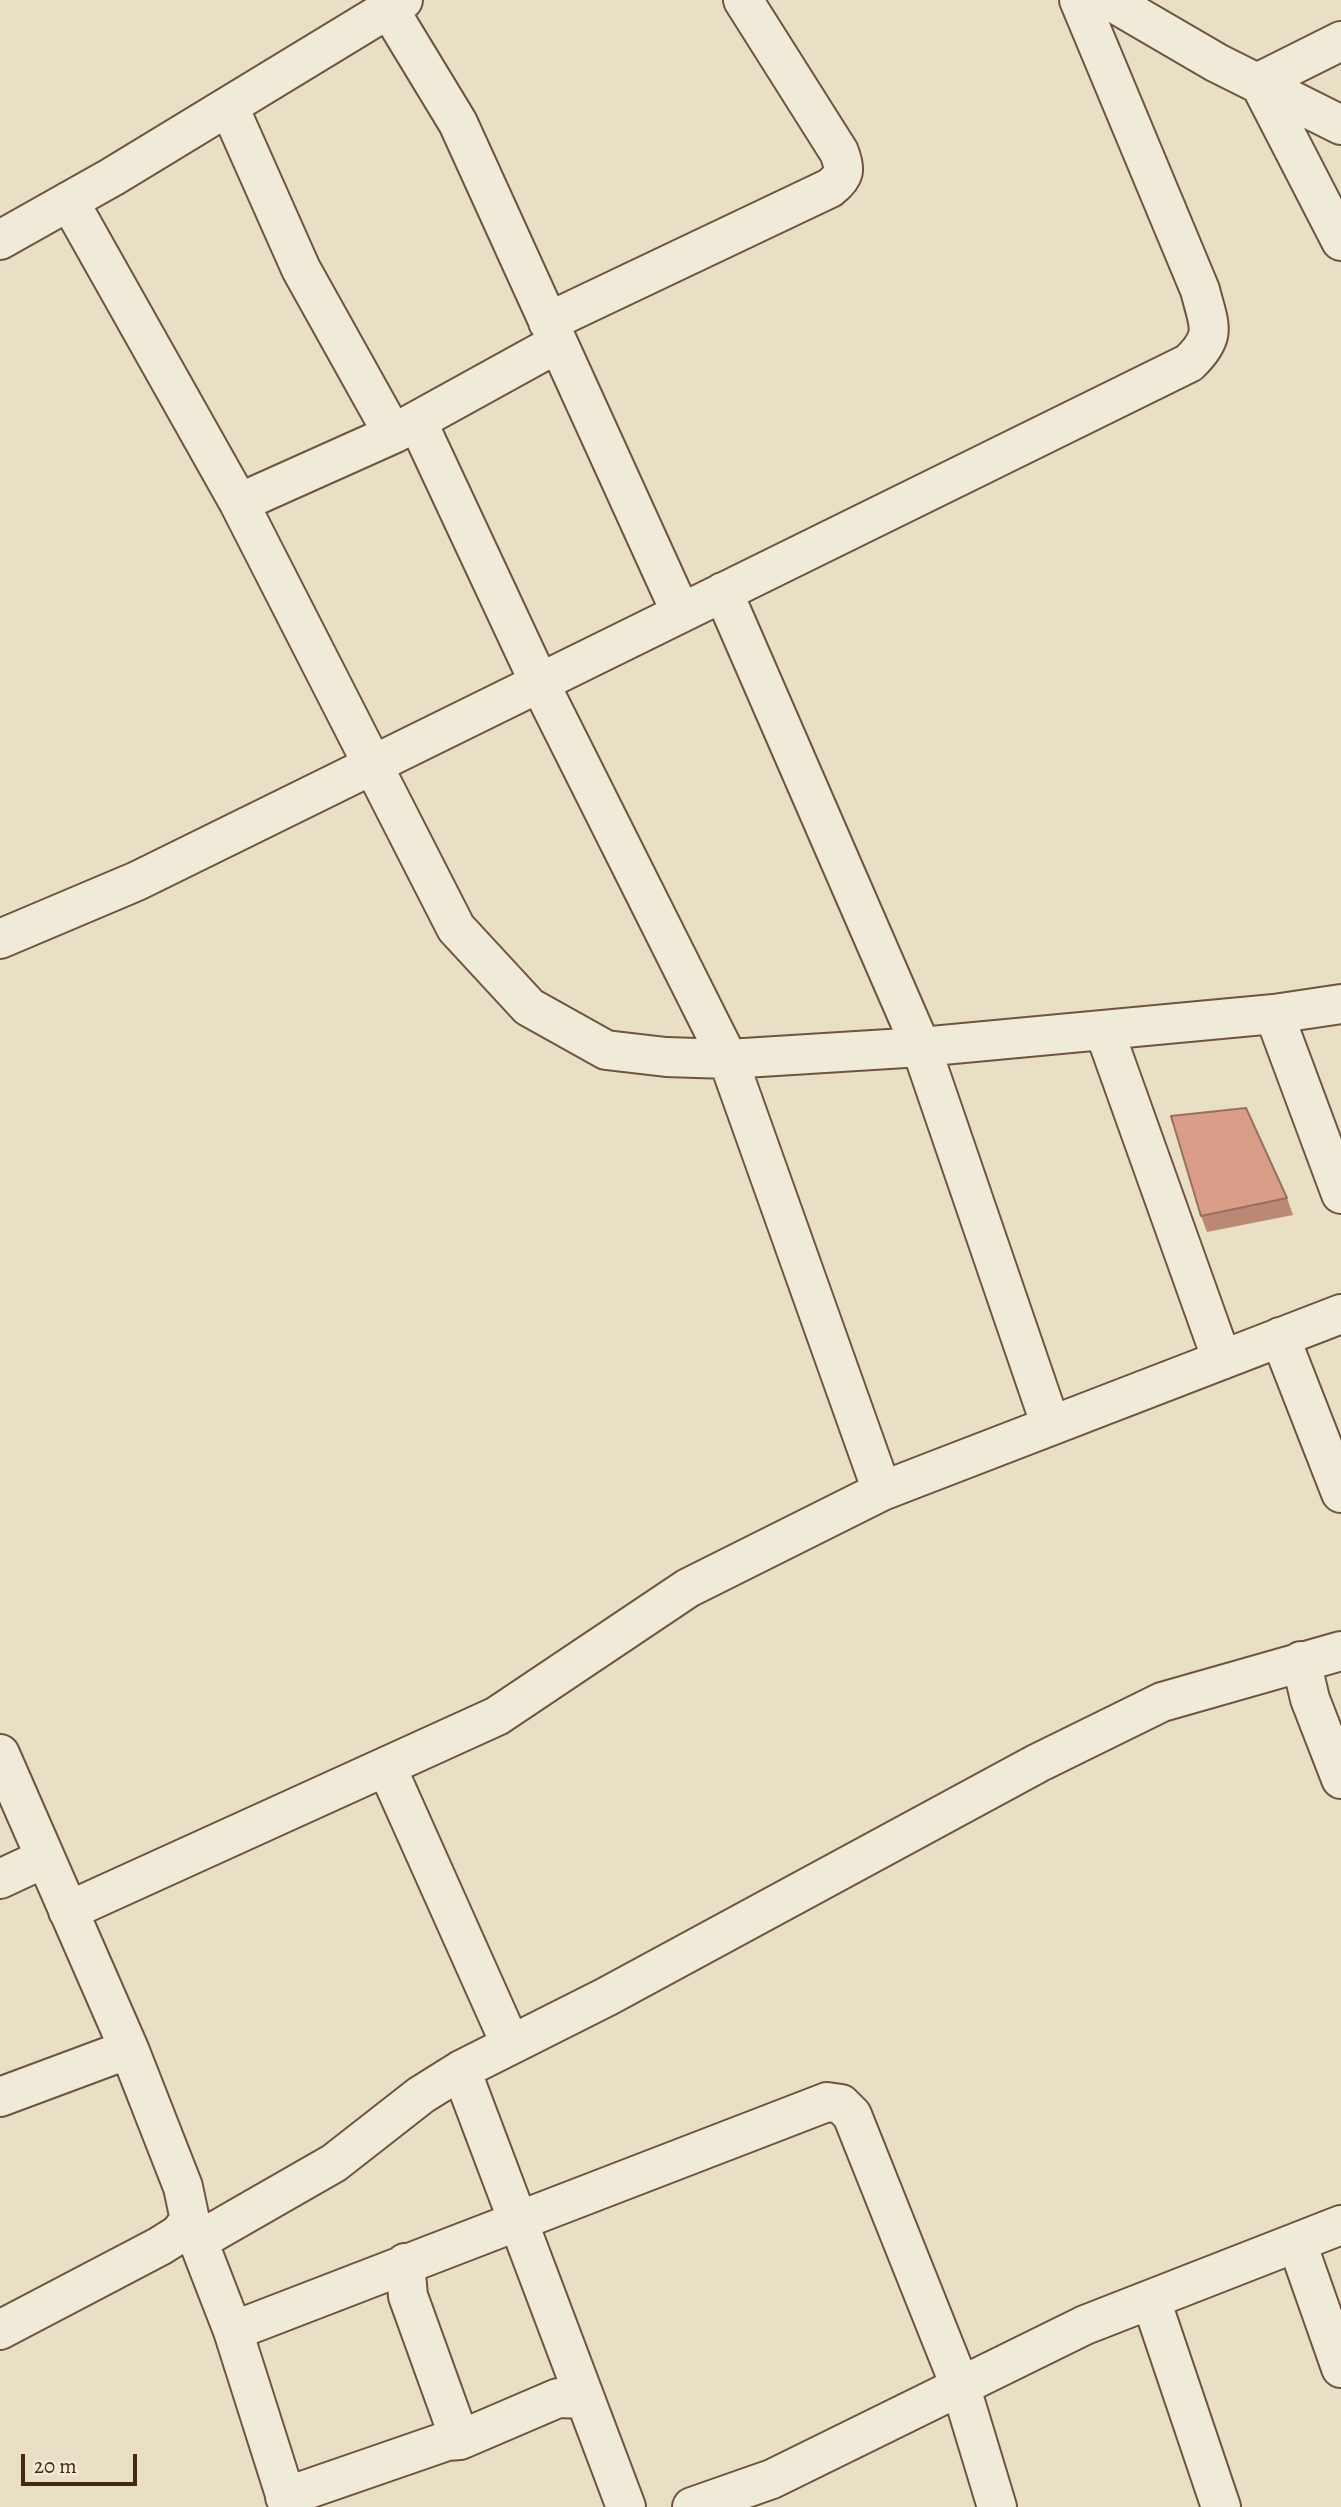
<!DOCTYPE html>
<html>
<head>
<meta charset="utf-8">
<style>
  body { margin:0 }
  #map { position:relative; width:1341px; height:2507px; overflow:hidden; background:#e8dfc4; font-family:Alegreya,serif }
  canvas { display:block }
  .scale { position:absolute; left:21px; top:2454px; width:116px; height:32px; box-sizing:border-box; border:4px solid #472613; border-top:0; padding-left:9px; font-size:21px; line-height:24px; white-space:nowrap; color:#472613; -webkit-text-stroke:5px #f0ead9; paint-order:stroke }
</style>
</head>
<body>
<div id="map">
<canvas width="1341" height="2507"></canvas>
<div class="scale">20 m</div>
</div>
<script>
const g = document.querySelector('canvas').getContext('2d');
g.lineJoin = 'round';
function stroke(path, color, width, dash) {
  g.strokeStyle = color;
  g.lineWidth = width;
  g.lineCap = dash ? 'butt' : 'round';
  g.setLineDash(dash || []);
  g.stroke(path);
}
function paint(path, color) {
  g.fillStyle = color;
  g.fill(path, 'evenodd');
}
const minor = new Path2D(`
  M 1109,0 L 1217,63 L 1341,125
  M 390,11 L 458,123 L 681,613
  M 1341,41 L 1259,82 L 1341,241
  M 229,107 L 301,269 L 393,434
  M 69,201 L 239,503 L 456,928 L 529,1007 L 606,1050 L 666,1057 L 728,1059 L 921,1047 L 1274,1014 L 1341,1004
  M 0,240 L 112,177 L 403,0
  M 548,322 L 830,188 C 845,176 846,170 839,152 L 743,0
  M 417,421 L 539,682 L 728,1059 L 882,1491
  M 239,503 L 393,434 L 558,343
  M 723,592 L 921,1047 L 1051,1426
  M 0,939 L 137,881 L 1189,363 C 1218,335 1209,326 1200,290 L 1079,0
  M 1274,1014 L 1341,1194
  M 1104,1030 L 1222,1360
  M 1280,1337 L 1341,1493
  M 1301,1661 L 1310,1699 L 1341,1779
  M 0,1754 L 129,2049 L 183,2187 L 190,2220 L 233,2331 L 289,2507
  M 387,1768 L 510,2043
  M 0,1879 L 45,1858
  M 68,1911 L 497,1716 L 688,1588 L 882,1491 L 1341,1314
  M 461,2070 L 626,2507
  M 0,2097 L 129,2049
  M 198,2241 L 334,2163 L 421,2095 L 461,2070 L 606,1997 L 1038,1763 L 1162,1702 L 1341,1651
  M 1297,2243 L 1341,2368
  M 405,2263 L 408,2296 L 460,2440
  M 1151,2300 L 1221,2507
  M 0,2330 L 160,2246 L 179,2234 L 190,2220
  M 233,2331 L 827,2102 L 841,2104 L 852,2115 L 961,2388 L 997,2507
  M 285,2497 L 447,2441 L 460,2440 L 558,2398 L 585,2399
  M 692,2507 L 772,2479 L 1085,2325 L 1341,2225`);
stroke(minor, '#6f543f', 42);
stroke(minor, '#f0ead9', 38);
paint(new Path2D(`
  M 1287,1198 L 1293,1215 L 1207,1232 L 1201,1216 Z`), '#bb8875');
const building = new Path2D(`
  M 1246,1108 L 1287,1198 L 1201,1216 L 1171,1116 Z`);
paint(building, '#da9e88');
stroke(building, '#996f5f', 2);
</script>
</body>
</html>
